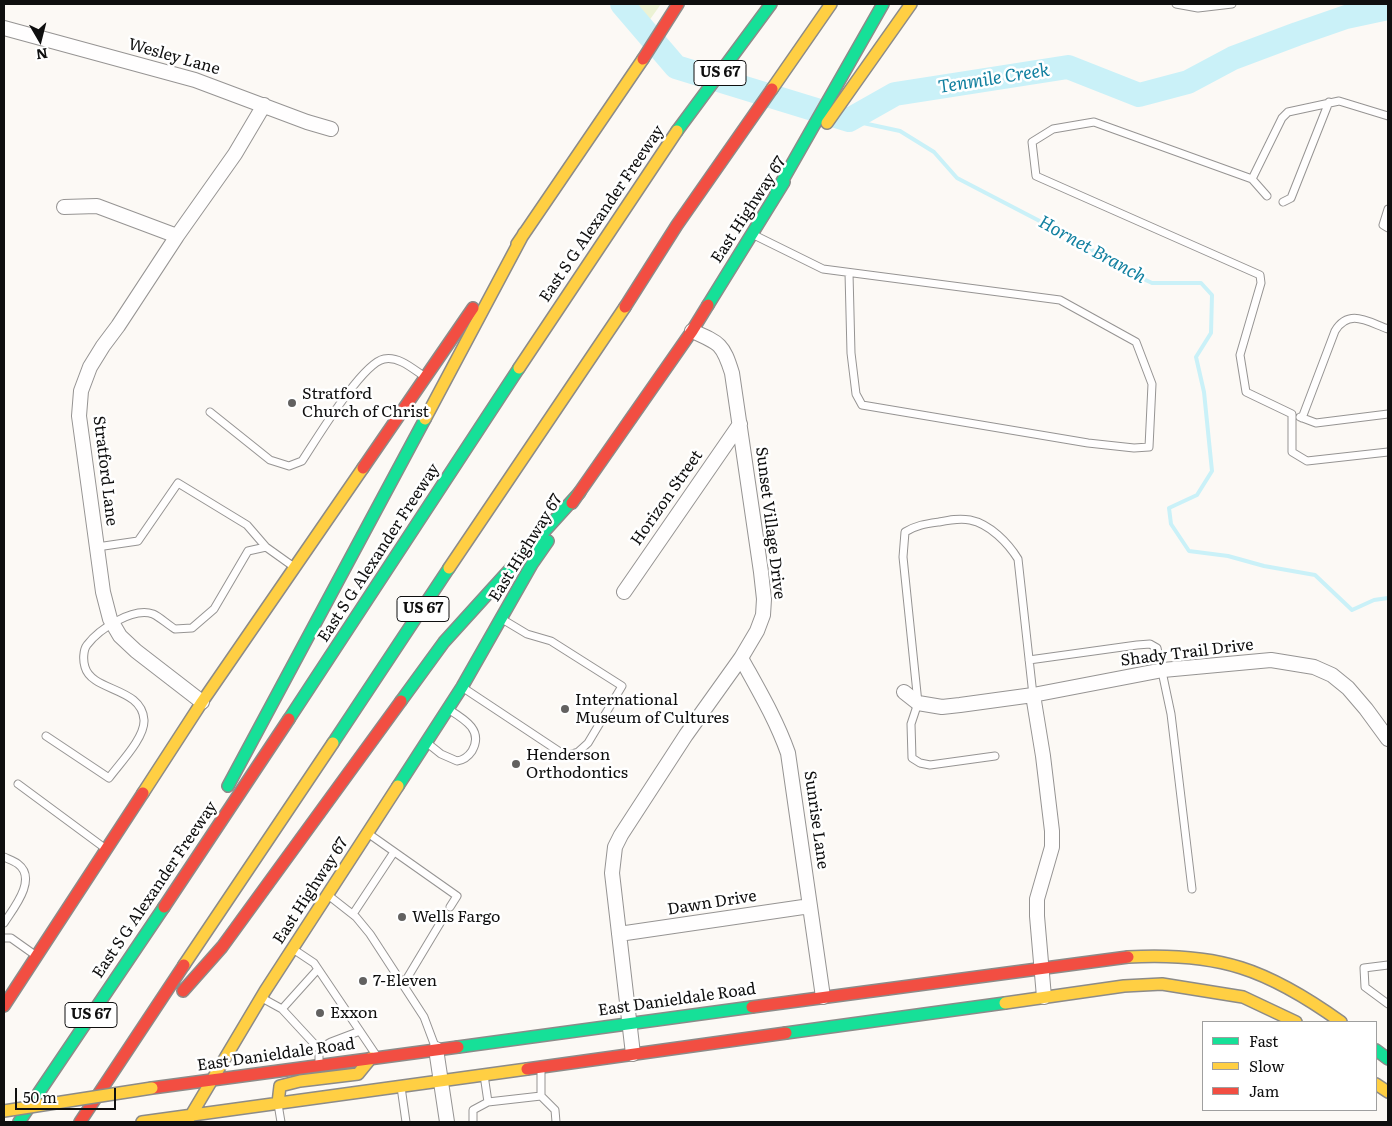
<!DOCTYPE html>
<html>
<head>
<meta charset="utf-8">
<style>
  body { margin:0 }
  #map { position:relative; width:1392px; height:1126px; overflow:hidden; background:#fcf9f5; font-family:Literata,serif }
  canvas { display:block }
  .frame { position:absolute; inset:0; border:5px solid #0f0f0f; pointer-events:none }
  .legend { position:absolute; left:1202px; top:1021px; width:175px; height:90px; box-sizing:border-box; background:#fff; border:1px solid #9f9f9f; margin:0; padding:6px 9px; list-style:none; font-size:15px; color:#0f0f0f }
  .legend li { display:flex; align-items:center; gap:10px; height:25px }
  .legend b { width:25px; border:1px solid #9f9f9f }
  .north { position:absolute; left:15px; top:15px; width:50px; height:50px; -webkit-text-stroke:4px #fff; paint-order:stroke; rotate:172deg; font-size:14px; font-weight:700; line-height:20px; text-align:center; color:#0f0f0f }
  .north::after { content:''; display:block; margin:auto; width:18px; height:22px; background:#0f0f0f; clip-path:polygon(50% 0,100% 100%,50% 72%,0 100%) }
  .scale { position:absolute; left:15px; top:1088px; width:101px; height:22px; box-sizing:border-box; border:2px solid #0f0f0f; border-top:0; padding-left:6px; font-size:15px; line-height:18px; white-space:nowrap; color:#0f0f0f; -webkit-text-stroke:4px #fff; paint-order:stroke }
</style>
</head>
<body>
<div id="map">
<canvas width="1392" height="1126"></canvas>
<div class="frame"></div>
<ul class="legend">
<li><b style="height:6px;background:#16e098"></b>Fast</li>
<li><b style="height:6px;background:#ffcf43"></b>Slow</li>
<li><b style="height:6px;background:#f24e42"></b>Jam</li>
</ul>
<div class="north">N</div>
<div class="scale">50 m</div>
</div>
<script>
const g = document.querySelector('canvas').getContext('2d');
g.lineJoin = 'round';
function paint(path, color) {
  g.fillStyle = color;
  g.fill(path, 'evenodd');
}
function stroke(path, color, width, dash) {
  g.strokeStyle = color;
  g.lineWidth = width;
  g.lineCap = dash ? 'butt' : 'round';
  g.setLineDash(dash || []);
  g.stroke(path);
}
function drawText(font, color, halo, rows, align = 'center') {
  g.font = font + ' Literata,serif';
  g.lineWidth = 5;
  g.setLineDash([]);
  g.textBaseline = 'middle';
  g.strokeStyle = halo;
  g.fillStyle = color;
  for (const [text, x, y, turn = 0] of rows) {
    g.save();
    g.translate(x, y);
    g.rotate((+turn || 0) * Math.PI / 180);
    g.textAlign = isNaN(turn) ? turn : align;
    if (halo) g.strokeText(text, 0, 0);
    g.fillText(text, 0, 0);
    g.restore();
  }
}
paint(new Path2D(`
  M 627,4 L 661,4 L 646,25 Z`), '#ecf2d4');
stroke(new Path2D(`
  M 849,120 L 900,131 L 934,152 L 957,178 L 1080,242 L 1118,267 L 1152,283 L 1201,283 L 1212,295 L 1211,333 L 1196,357 L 1204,392 L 1212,471 L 1197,495 L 1169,508 L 1171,524 L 1189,551 L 1228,556 L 1264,566 L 1315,575 L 1352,610 L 1374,600 L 1388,598`), '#caf1f8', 4);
stroke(new Path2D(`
  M 622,4 L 676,67 L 849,120 L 895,94 L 1068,67 L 1139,95 L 1188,82 L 1233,58 L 1297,34 L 1346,17 L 1388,8`), '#caf1f8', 24);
const lane = new Path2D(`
  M 1176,4 L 1198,8 L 1232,4
  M 1388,116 L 1339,101 L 1288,112 L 1282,118 L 1252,179 L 1094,122 L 1053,129 L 1032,142 L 1036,176 L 1260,275 L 1261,283 L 1240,355 L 1246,392 L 1292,414 L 1292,452 L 1307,461 L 1388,452
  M 1252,179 L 1267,196
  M 1283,202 L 1291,198 L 1329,102
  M 1388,209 L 1383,225 L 1388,228
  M 754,235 L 823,269 L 1060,300 L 1136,342 L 1152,384 L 1149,447 L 1134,448 L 1088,443 L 862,405 L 856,394 L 851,353 L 849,273
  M 210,412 L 270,460 L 289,466 L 302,461 C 316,440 362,363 384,359 C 399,356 413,369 425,377
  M 1300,417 L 1316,423 L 1388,414
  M 1302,418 L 1335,331 C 1349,308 1368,322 1388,329
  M 97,547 L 138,541 L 178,483 L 247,525 L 266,547
  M 1029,660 L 1137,645 L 1150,644 L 1157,648 L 1171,714 L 1192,889
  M 462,687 L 566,756 L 578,752 L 588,743 L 622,686 L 551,641 L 527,634 L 502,619
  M 46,736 L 109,778 C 119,764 145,738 144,720 C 142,687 92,692 85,667 C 83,661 83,650 87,645 C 99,629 133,607 153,614 C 160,617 168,625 175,629 L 192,628 L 214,609 L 248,551 L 266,547 L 294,567
  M 426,742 L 441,754 L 457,761 C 464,760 468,757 472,751 C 484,730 464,719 448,709
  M 995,756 L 930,765 L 920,763 L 912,758 L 911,724 L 918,703 L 903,557 L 905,532 C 917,525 925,524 939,522 C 949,520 959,518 970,520 C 990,524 1008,543 1018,559 L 1033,695
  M 18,784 L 106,849
  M 369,834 L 457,896 L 450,907
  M 4,857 C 8,859 14,861 18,864 C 38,879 13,909 4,923
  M 328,895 L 356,917 L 370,934 L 424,1017 L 436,1049
  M 353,914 L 394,852
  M 4,938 L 11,938 L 35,955
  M 293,949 L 314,963 L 376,1055
  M 1388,965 L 1364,968 L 1365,987 L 1388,1004
  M 403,985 L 442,920
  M 262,998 L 282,1009 L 319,1049
  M 282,1009 L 318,969
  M 319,1064 L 319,1049 L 331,1042 L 360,1031
  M 484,1075 L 488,1102 L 541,1096 L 541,1067
  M 401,1087 L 406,1122
  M 541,1096 L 555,1110 L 556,1122
  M 278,1104 L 281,1122
  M 473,1122 L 473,1110 L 488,1102`);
const street = new Path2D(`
  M 4,28 L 195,80 L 307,122 L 331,129
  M 64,207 L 97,206 L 177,236
  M 624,592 L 740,424
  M 741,658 C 758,689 776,719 788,753 L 823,997
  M 904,692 L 918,703 L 942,707 L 960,705 L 1033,695 L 1163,670 L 1271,660 L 1314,667 L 1332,675 L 1348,688 L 1366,709 L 1388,739
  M 1033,695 L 1043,756 L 1052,831 L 1052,847 L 1037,899 L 1037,916 L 1044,997
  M 202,702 L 136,651 L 120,636 L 110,619 L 103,592 L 89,489 L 79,416 L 81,391 L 90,367 L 103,346 L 118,326 L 177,236 L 235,154 L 264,105
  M 619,934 L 810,906
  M 436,1049 L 447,1122
  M 633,1054 L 612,873 L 615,847 L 621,835 L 686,735 L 741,658 L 757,631 L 763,615 L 764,599 L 761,572 L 732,373 C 723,344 720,343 692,331`);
const fast = new Path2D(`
  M 677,131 L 771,4
  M 776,192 L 883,4
  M 708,305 L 784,182
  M 401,701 L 444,642 L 580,492
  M 289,719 L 519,368
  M 333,743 L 449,568
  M 228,786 L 425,419
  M 398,786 L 462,687 L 532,564 L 548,541
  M 786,1033 L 1005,1003
  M 458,1047 L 752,1007
  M 1376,1050 L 1388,1059
  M 19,1122 L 164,907`);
const slow = new Path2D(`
  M 772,89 L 831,4
  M 827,123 L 911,4
  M 517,244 L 643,59
  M 519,368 L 677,131
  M 425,419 L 524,233
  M 449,568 L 625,307
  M 143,793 L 202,702 L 363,468
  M 1128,957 C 1219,952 1267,969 1341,1022
  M 184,965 L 333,743
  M 1005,1003 L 1124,986 L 1162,984 L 1243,997 L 1296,1022
  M 1376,1084 L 1388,1092
  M 278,1103 L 280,1086 L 300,1081 L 358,1074 L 371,1058
  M 142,1122 L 527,1069
  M 187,1122 L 265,991 L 398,786`);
const jam = new Path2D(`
  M 643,59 L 678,4
  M 625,307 L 677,225 L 772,89
  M 363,468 L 473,308
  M 572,503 L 692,331 L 708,305
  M 164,907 L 289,719
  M 183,991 L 222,947 L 401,701
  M 4,1006 L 143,793
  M 752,1007 L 1128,957
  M 527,1069 L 786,1033
  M 152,1088 L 458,1047
  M 80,1122 L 184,965`);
stroke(lane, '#969493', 9);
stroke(street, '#969493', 16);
stroke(fast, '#8c8b89', 14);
stroke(slow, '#8c8b89', 14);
stroke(jam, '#8c8b89', 14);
stroke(lane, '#fffefe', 7);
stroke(street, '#fffefe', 14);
stroke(fast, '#16e098', 11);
stroke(slow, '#ffcf43', 11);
stroke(jam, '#f24e42', 11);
const slowBridge = new Path2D(`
  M 4,1111 L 152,1088`);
stroke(slowBridge, '#8c8b89', 14, []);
stroke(slowBridge, '#ffcf43', 11);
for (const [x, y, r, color] of [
  [292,403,5,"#626160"],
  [565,709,5,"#626160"],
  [516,764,5,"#626160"],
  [402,917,5,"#626160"],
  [363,981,5,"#626160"],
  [320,1013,5,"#626160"]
]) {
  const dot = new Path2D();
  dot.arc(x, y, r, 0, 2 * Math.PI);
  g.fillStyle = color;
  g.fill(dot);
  stroke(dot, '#fff', 2);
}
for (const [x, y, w] of [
  [720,73,52],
  [423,609,52],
  [91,1015,52]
]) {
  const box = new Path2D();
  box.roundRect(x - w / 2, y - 12.5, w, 25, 4);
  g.fillStyle = '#fff';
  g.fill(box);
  stroke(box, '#0f0f0f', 1);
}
drawText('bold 15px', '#0f0f0f', null, [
  ["US 67",720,73],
  ["US 67",423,609],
  ["US 67",91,1015]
]);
drawText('16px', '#0f0f0f', '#fff', [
  ["Wesley Lane",174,57,16],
  ["East Highway 67",749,210,-57],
  ["East S G Alexander Freeway",602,214,-56],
  ["Stratford Lane",105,471,83],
  ["Horizon Street",667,498,-55],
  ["Sunset Village Drive",770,523,83],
  ["East Highway 67",526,548,-58],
  ["East S G Alexander Freeway",379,553,-57],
  ["Shady Trail Drive",1187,653,-7],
  ["Sunrise Lane",816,820,82],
  ["East S G Alexander Freeway",155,890,-56],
  ["East Highway 67",311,891,-57],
  ["Dawn Drive",712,903,-9],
  ["East Danieldale Road",677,1000,-8],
  ["East Danieldale Road",276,1055,-8]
]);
drawText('16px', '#0f0f0f', '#fff', [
  ["Stratford",302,394],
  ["Church of Christ",302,412],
  ["International",575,700],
  ["Museum of Cultures",575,718],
  ["Henderson",526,755],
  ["Orthodontics",526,773],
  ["Wells Fargo",412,917],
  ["7-Eleven",373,981],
  ["Exxon",330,1013]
], 'left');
drawText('italic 18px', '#1280a0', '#fff', [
  ["Tenmile Creek",994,79,-9],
  ["Hornet Branch",1092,250,29]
]);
</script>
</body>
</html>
